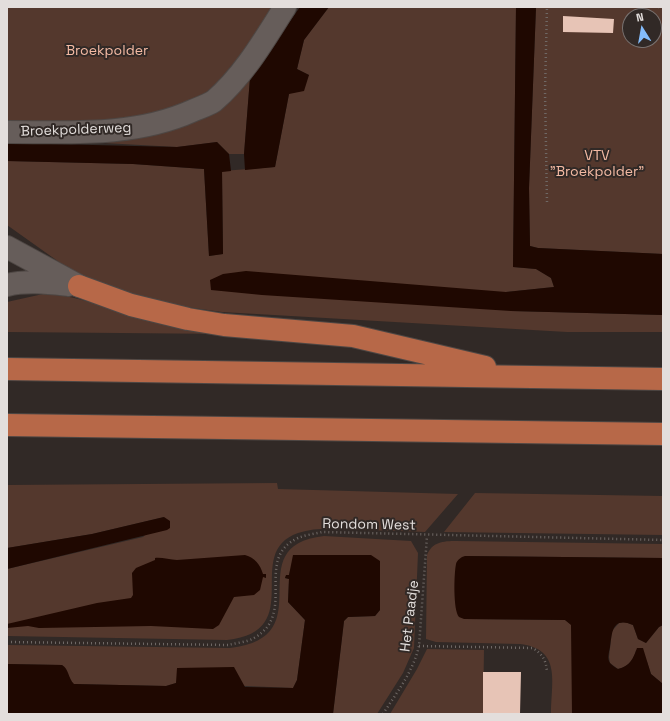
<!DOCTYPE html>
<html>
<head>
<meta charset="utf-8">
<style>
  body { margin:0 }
  #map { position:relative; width:670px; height:721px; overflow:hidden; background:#312926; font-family:"Space Grotesk",sans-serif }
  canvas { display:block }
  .frame { position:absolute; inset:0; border:8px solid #e3dedc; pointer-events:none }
  .north { position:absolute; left:622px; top:8px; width:40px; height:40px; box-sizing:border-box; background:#312926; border:1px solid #78716f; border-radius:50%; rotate:349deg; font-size:11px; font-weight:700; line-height:16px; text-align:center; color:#e3dedc }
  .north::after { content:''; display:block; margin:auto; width:14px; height:18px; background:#84bcfb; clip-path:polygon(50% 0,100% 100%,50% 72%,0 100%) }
</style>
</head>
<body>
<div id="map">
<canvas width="670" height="721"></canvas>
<div class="frame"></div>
<div class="north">N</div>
</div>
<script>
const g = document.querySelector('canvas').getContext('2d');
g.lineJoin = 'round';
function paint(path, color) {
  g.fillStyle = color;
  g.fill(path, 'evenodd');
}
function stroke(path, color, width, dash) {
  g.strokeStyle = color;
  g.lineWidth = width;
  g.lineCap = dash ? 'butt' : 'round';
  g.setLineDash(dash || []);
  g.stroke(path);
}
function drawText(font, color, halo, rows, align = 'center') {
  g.font = font + ' "Space Grotesk",sans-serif';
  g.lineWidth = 4;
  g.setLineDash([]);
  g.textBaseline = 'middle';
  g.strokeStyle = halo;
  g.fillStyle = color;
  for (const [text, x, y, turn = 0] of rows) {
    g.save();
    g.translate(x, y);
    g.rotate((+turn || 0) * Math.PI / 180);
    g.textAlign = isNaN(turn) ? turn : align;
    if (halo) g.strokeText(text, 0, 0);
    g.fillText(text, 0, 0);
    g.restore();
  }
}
paint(new Path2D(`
  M 7,7 L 276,7 L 251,42 L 218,82 L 202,96 L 182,108 L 125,122 L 7,124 Z
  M 329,7 L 516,7 L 513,267 L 536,269 L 551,278 L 554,287 L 506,292 L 511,311 L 663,315 L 663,332 L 567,332 L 222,312 L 158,303 L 84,278 L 59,262 L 7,225 L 7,161 L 133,164 L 204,169 L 209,256 L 223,254 L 222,171 L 275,167 L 289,94 L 309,75 L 297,69 L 304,40 Z
  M 536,7 L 663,7 L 663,254 L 538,248 L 530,246 L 529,188 ZM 630,16 L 654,16 L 654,40 L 630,40 Z
  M 250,78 L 244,154 L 229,154 L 217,142 L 177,147 L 67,141 L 120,139 Z
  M 43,294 C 84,295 121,315 161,324 C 183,330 208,331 231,334 L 7,332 L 7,302 Z
  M 277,483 L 278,489 L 458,494 L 425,532 C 402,531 379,530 356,530 C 337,529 317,527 298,533 C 241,553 309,631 227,640 L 7,636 L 7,569 L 143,537 L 164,517 L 92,534 L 7,548 L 7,485 Z
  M 475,493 L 663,496 L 663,535 L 444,532 Z
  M 324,536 L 411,541 L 418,553 L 414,648 L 403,673 L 377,714 L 333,714 L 344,621 L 348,617 L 375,616 L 380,610 L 380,561 L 290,571 L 289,575 L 286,576 L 285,578 L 289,579 L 288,602 L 305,620 L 297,680 L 293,688 L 176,683 L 166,686 L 73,684 C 68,678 68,671 62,665 L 7,664 L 7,645 L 230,648 C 326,637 235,546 324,536 Z
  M 456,541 L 663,544 L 663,558 L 465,556 L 464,619 L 565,620 L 572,625 L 572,714 L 551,714 C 551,682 562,649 520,644 L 436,642 L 426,639 L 427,555 C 432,542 443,541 456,541 Z
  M 625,622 L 633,625 L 638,639 L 646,643 L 659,627 L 663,625 L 663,684 L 651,674 L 647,662 L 636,650 C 634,661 627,667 618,669 L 610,663 L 609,657 L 612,631 L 619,623 Z
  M 427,649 L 484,650 L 483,714 L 390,714 L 417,669 Z`), '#54382d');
paint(new Path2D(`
  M 300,7 L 329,7 L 304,40 L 297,69 L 309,75 L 304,91 L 289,94 L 275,167 L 245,170 L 244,154 L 250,78 Z
  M 516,7 L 536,7 L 529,188 L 530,246 L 538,248 L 663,254 L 663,315 L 511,311 L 262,295 L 211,290 L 210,280 L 223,274 L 246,271 L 506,292 L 554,287 L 551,278 L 536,269 L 513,267 Z
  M 217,142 L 229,154 L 231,171 L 222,172 L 223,254 L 209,256 L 204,169 L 133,164 L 7,161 L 7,143 L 177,147 Z
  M 164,517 L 170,521 L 170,528 L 167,530 L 7,569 L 7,548 L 92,534 Z
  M 245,555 C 255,558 260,564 263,574 L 266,574 L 266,578 L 263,577 L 260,590 L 254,595 L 234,597 L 219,625 L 213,629 L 151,626 L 39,628 L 28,626 L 7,628 L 7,624 L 97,603 L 131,598 L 133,595 L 132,573 L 136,568 L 155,560 L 155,558 C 161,557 170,560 177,560 Z
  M 293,555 L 371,555 L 380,561 L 380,610 L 375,616 L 348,617 L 344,621 L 333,714 L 7,714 L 7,664 L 62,665 C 69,669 68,678 74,684 L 166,686 L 176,683 L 177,668 L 234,667 L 245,687 L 293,688 L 297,680 L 305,620 L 288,602 L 289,579 L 285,578 L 286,575 L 289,575 Z
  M 465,556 L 663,558 L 663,625 L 659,627 L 646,643 L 638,639 L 633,625 C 612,616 612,633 610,647 C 609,652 607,659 610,663 C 612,665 616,668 618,669 C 630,666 633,659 637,648 L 643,648 L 651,674 L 663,684 L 663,714 L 572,714 L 571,625 L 565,620 L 464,619 L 459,617 C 453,610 454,574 456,564 C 457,560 461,557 465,556 Z`), '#1f0801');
paint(new Path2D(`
  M 563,16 L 614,19 L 613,33 L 563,32 Z
  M 483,672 L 521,672 L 520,714 L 483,714 Z`), '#e7c4b6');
const minor = new Path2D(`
  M 7,132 C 69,132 134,137 192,111 C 199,108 208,105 214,101 C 244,75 264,40 285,7
  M 7,247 L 79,286
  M 7,285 C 27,280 50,283 69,285`);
const highway = new Path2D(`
  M 79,286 L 131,305 L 188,319 L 224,325 L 353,336 L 485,367
  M 7,369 L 663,379
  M 7,425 L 663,434`);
stroke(minor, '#4e4744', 24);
stroke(highway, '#4e4744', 24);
stroke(new Path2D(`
  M 658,7 L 663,7
  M 547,202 L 545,91 L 547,7
  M 7,642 L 228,645 C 236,643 247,642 254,638 C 298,614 253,558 298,538 C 305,535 314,534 322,532 L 663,540
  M 419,646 L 533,648 C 543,655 546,660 547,672
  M 383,714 C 397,692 413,672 419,646 L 427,536`), '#6f6865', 2.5, [1, 3]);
stroke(minor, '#665d5a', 22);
stroke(highway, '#b76848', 22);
drawText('14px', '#f4baa3', '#312926', [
  ["Broekpolder",107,51],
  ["VTV",597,156],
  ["\"Broekpolder\"",597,172]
]);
drawText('14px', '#e3dedc', '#312926', [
  ["Broekpolderweg",76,130,-2],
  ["Rondom West",369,525,1],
  ["Het Paadje",410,616,-83]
]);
</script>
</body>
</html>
